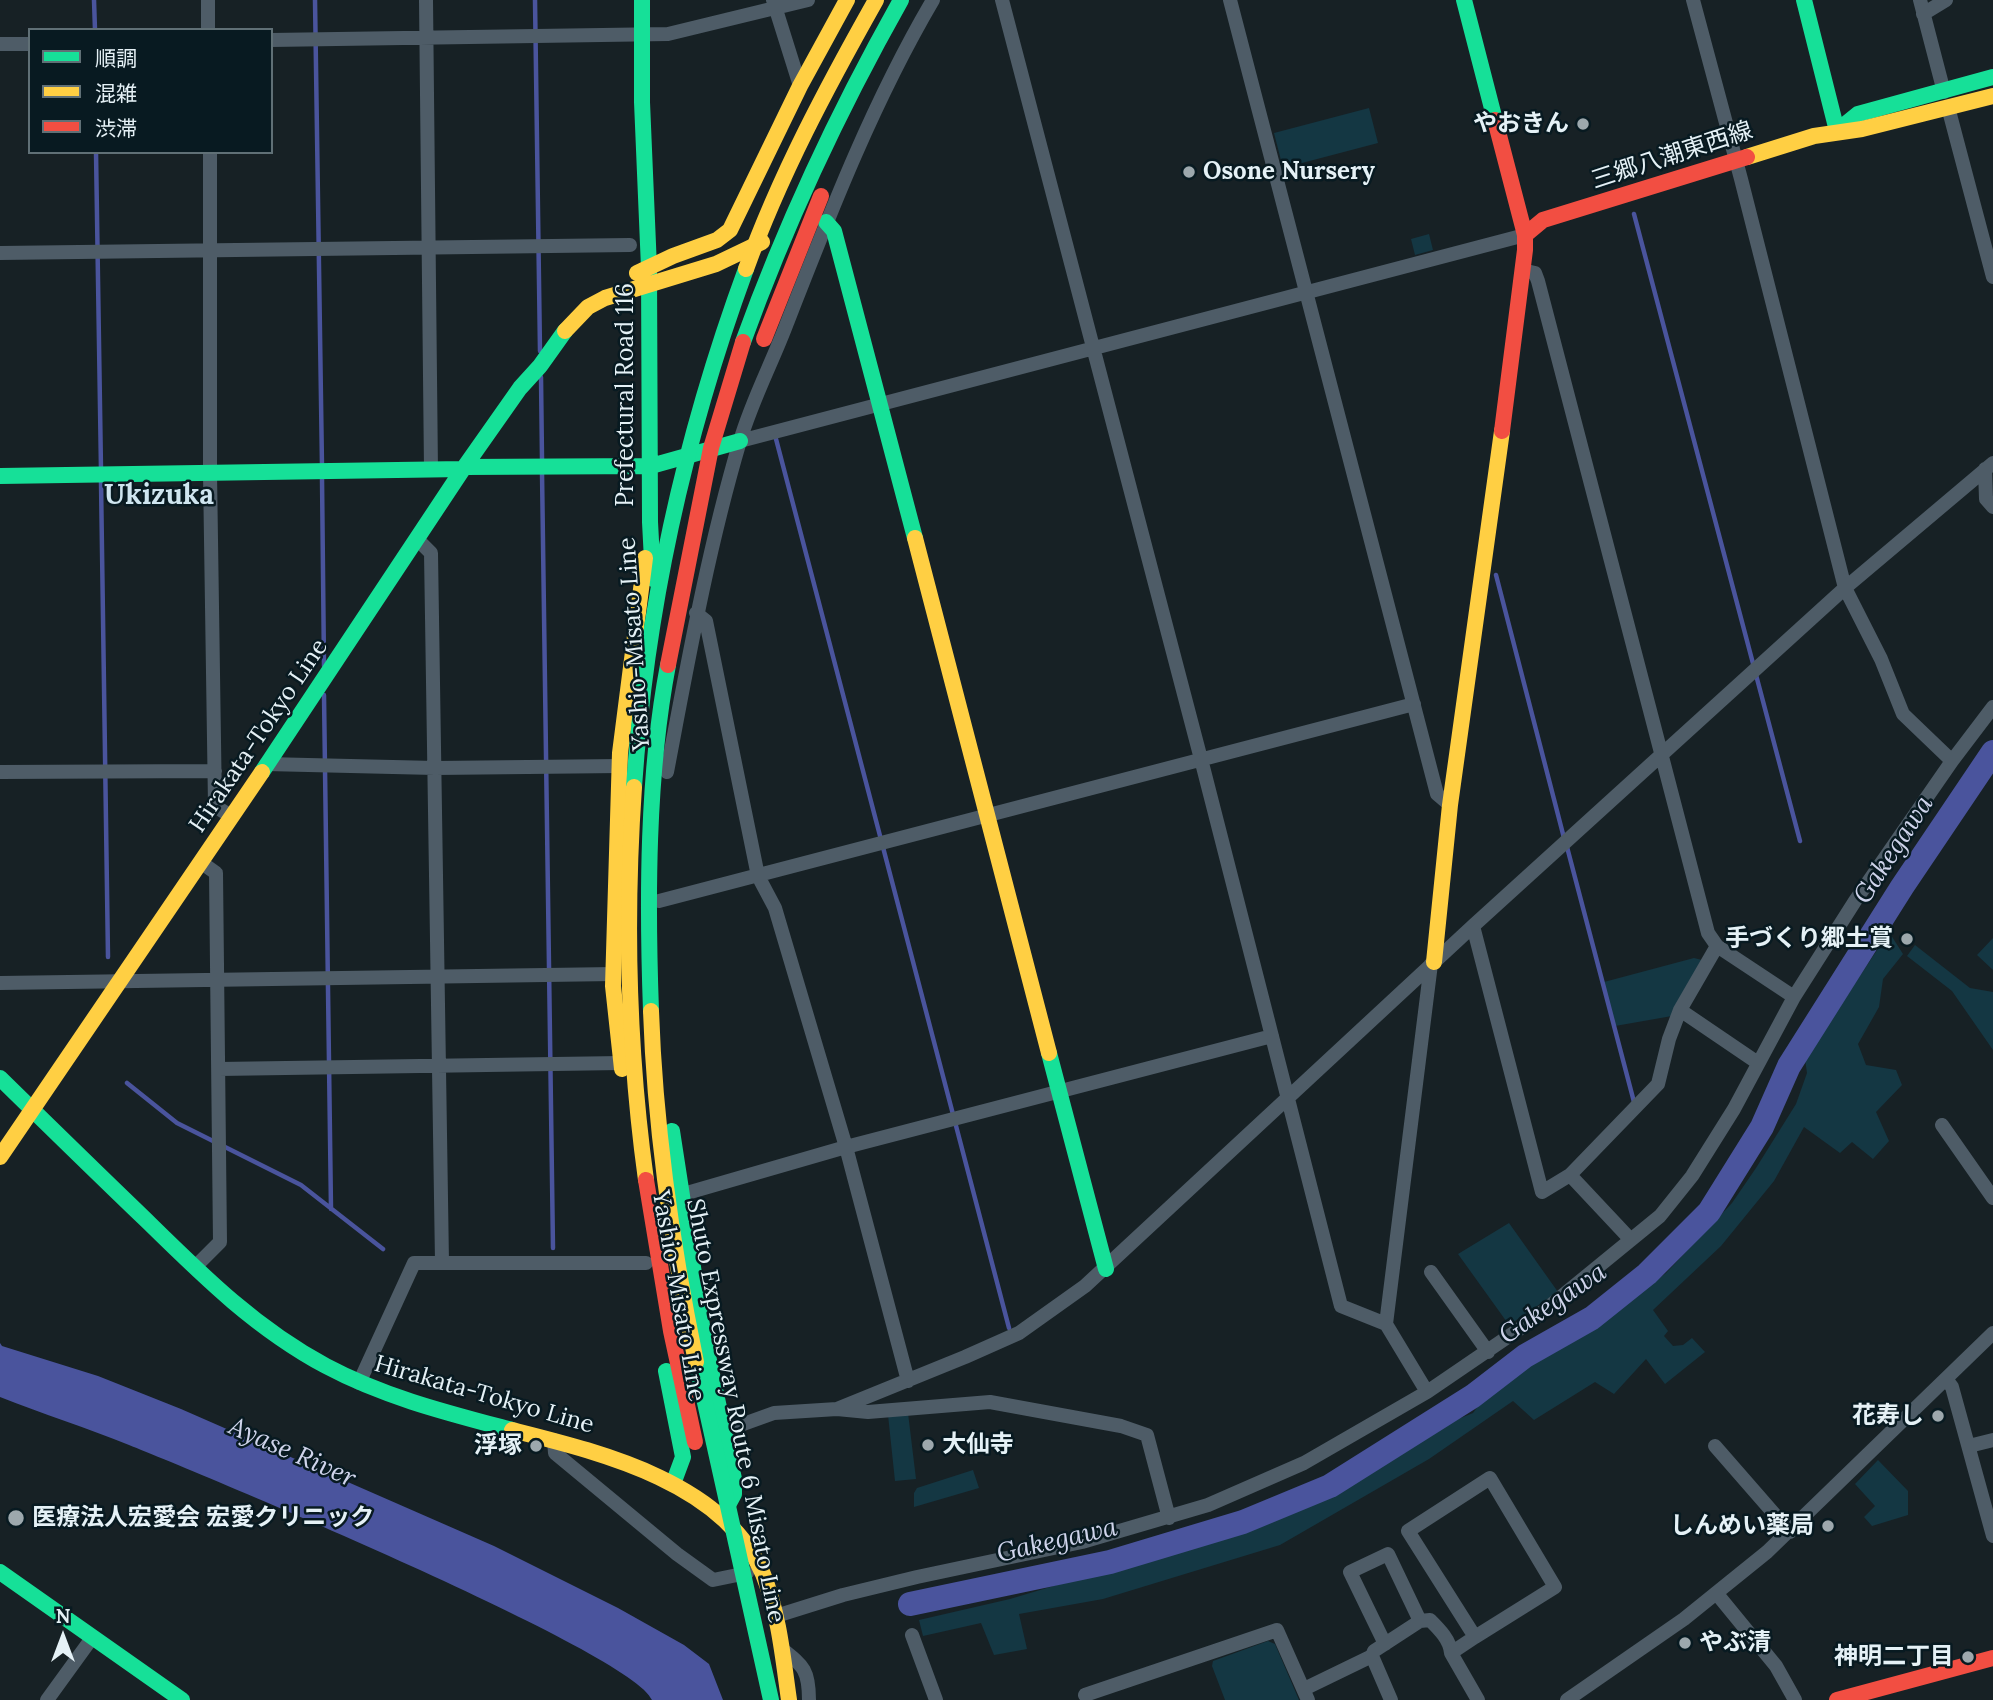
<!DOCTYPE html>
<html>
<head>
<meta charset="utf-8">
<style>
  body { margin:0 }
  #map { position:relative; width:1993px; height:1700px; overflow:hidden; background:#172125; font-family:Lora,"Noto Sans JP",serif }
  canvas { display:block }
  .legend { position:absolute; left:28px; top:28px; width:245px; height:126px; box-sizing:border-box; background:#081a21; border:2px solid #607076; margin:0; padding:9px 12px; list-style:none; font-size:21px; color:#e5f1f6 }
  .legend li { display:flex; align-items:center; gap:14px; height:35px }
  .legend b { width:35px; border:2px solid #607076 }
  .north { position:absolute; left:28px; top:1602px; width:70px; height:70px; -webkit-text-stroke:5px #081a21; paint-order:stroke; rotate:0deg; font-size:19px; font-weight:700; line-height:28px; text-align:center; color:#e5f1f6 }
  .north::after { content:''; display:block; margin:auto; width:24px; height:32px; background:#e5f1f6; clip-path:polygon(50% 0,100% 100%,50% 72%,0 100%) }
</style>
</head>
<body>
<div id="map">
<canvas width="1993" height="1700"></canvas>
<ul class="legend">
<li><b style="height:9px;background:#16e098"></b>順調</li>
<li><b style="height:9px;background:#ffcf43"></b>混雑</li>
<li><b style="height:9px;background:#f24e42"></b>渋滞</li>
</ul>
<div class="north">N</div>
</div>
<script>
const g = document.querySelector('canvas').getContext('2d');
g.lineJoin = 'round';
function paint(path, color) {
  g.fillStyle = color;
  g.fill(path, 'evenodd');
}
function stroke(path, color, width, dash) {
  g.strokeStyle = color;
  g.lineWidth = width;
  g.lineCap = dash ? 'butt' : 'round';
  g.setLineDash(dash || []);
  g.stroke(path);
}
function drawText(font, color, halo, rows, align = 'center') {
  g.font = font + ' Lora,"Noto Sans JP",serif';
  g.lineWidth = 5;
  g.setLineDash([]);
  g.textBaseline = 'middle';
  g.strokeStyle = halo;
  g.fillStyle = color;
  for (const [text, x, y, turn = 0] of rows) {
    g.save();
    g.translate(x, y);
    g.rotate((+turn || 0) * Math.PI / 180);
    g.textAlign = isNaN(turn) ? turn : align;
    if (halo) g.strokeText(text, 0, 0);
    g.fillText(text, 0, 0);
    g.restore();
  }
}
paint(new Path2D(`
  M 1369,108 L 1378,143 L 1283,168 L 1274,133 Z
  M 1429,234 L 1433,250 L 1415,255 L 1411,239 Z
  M 1889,932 L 1903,954 L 1883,979 L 1879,1007 L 1858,1044 L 1866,1065 L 1896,1070 L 1902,1085 L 1876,1112 L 1889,1141 L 1873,1159 L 1852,1142 L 1840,1153 L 1804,1127 L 1774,1181 L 1721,1246 L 1653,1310 L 1668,1331 L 1664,1336 L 1673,1346 L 1683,1345 L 1692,1338 L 1705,1352 L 1665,1384 L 1646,1359 L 1614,1394 L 1595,1382 L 1534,1420 L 1513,1401 L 1429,1459 L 1280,1545 L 1103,1599 L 1019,1614 L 1027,1649 L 994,1655 L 981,1623 L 923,1636 L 919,1620 L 1010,1599 L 1217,1537 L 1306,1503 L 1362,1474 L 1446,1424 L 1473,1413 L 1489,1391 L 1625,1304 L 1666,1273 L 1732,1203 L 1756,1168 L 1796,1104 L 1807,1073 L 1805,1059 Z
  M 1993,938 L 1993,970 L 1977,955 Z
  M 1915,945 L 1970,988 L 1993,992 L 1993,1050 L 1952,991 L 1907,956 Z
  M 1694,958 L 1702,960 L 1672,1016 L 1615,1026 L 1604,982 Z
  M 1509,1223 L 1558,1292 L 1509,1325 L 1458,1254 Z
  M 908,1413 L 916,1479 L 895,1481 L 888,1415 Z
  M 1878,1460 L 1908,1491 L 1908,1515 L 1872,1526 L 1864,1517 L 1875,1506 L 1855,1484 Z
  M 973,1470 L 979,1488 L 914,1507 L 914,1493 L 917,1488 Z
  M 1268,1641 L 1275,1644 L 1299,1700 L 1225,1700 L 1212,1666 L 1213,1661 Z`), '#143743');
paint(new Path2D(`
  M 0,1343 L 2,1346 L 98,1376 L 181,1409 L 494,1546 L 618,1608 L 684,1645 L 709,1664 L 723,1700 L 652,1700 C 636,1654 199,1473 129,1445 C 87,1428 43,1414 0,1397 Z`), '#4a549d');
stroke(new Path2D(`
  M 94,0 L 95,30
  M 315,0 L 322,466
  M 535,0 L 540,351
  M 96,152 L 101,470
  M 1634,214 L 1800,841
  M 541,377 L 542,459
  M 776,439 L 1009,1328
  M 542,472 L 553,1248
  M 322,478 L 324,666
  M 101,482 L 108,957
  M 1496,575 L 1564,838
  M 324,695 L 331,1209
  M 1567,847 L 1634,1102
  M 127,1083 L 177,1123 L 215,1142
  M 223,1146 L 301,1185 L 383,1249`), '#4a549d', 4.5);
stroke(new Path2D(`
  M 910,1604 L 1110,1562 L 1243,1522 L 1330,1486 L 1473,1396 L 1525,1356 L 1592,1318 L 1647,1274 L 1709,1212 L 1762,1127 L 1789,1066 L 1902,887 L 1993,752`), '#4a549d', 24);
stroke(new Path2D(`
  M 208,0 L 208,30
  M 426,0 L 431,470
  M 773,0 L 800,86
  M 1002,0 L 1201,759 L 1341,1306 L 1386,1324
  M 1230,0 L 1437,794 L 1450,805
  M 1693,0 L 1741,179 L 1845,588 L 1881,659 L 1903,714 L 1952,761
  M 1920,0 L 1944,92
  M 1923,14 L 1946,0
  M 271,40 L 668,34 L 808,0
  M 0,44 L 30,44
  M 1948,107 L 1993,277
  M 210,152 L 210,473 L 215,806 L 232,817
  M 0,253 L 630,245
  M 1522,270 L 1535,273 L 1538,281 L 1708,933 L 1717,946 L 1794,997
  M 740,441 L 1525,235
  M 1985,469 L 1986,499 L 1993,507
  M 418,540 L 431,553 L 442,1262
  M 696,613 L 706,621 L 758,876 L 775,908 L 846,1147 L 908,1381
  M 266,764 L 435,768 L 620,766
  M 0,772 L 215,771
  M 667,772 C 688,661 708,549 740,441 C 752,400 772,363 787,323 C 830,213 873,102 933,0
  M 659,901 L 1414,704
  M 1473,926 L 1542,1192 L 1570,1175 L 1658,1084 L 1669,1039 L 1680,1010 L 1717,946
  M 0,983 L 614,974
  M 1680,1010 L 1758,1063
  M 219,1069 L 621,1063
  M 1942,1125 L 1993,1198
  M 1570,1175 L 1631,1240
  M 680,1195 L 846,1147 L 1272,1036
  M 195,1267 L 220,1242 L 216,873 L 202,863
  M 1431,1272 L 1488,1352
  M 1946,1379 L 1952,1387 L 1993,1536
  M 359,1383 L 414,1263 L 646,1263
  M 1427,1392 L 1386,1324 L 1431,964
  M 837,1409 L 965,1357 L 1019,1333 L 1085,1286 L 1473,926 L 1845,588 L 1993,463
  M 724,1431 L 774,1413 L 837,1409 L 868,1412 L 990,1402 L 1121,1426 L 1147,1435 L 1169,1518
  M 554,1440 L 555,1453 L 677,1554 L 713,1580 L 747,1573
  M 1715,1446 L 1790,1532
  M 1969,1446 L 1993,1440
  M 1717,1594 L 1776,1666 L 1795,1700
  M 776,1616 L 843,1595 L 917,1577 L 1082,1542 L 1208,1505 L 1304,1463 L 1427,1392 L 1534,1319 L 1660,1216 L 1692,1176 L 1734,1109 L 1794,997 L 1855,901 L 1952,761 L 1993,707
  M 912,1635 L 936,1700
  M 1475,1637 L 1555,1587 L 1490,1478 L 1408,1531 L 1475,1637 L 1451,1653 L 1478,1700
  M 1385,1644 L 1350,1572 L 1388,1554 L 1420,1621
  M 782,1649 C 804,1666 809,1671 809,1700
  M 1372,1656 L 1391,1700
  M 1304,1689 L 1372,1656 L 1374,1651 L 1420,1621 L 1430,1620 C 1440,1630 1450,1640 1451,1653
  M 1085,1695 L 1277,1630 L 1308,1700
  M 47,1700 L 92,1638
  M 1567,1700 L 1684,1619 L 1767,1552 L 1993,1333`), '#4e5c67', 14);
stroke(new Path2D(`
  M 642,0 L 642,102 L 649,268 L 650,522 L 653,579
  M 1464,0 L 1495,120
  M 1804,0 L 1837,131
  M 1837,131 L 1858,114 L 1993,77
  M 826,222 L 834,231 L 915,538
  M 465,467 L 651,466 L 740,441
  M 0,476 L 463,469
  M 262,772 L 463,469 L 520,388 L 540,366 L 565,331
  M 1049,1053 L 1106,1269
  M 0,1078 C 48,1125 96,1172 145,1219 C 202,1275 255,1328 326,1366 C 384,1397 448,1413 512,1430
  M 672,1131 L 703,1332 L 734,1479 L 734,1494 L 727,1507
  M 666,1371 L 683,1457 L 673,1484
  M 0,1572 L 182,1700`), '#16e098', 16);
stroke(new Path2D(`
  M 1747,157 L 1814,136 L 1862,129 L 1993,96
  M 637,273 L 673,256 L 717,240 L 730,230 L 800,86 L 847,0
  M 565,331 L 588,307 L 605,298 L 716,264 L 762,242
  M 915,538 L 1049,1053
  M 1434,962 L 1450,805 L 1502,431
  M 622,1069 L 613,986 L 620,753 L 645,558
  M 0,1157 L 262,772
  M 512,1430 C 599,1452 725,1482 763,1574 C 779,1614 783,1658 789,1700`), '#ffcf43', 16);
stroke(new Path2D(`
  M 1495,120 L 1525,235 L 1525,250 L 1502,431
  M 1525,235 L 1543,220 L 1747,157
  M 1837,1700 L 1993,1658`), '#f24e42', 16);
stroke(new Path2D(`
  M 743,342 C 786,223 839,110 901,0
  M 634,787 C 646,610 685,435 746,269
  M 651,1011 C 647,900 647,775 668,665
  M 696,1362 L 771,1700`), '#16e098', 16);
stroke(new Path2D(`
  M 746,269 C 780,175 827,87 876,0
  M 634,787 C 625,918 628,1050 646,1180
  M 651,1011 C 655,1129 672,1246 696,1362`), '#ffcf43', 16);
stroke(new Path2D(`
  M 764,339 L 821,196
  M 668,665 L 711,448 L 743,342
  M 646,1180 L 671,1331 L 695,1442`), '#f24e42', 16);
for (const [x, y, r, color] of [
  [1583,124,7,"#9da8ad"],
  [1189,172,7,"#9da8ad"],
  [1907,939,7,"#9da8ad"],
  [1938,1416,7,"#9da8ad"],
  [928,1445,7,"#9da8ad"],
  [536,1446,7,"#9da8ad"],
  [16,1518,9,"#9da8ad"],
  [1828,1526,7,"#9da8ad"],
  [1685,1643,7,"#9da8ad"],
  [1968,1657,7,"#9da8ad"]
]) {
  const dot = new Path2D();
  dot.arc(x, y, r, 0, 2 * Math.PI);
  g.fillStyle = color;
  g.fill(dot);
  stroke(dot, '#081a21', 2.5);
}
drawText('bold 24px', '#e5f1f6', '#081a21', [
  ["やおきん",1569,124],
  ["Osone Nursery",1203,172,"left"],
  ["手づくり郷土賞",1893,939],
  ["花寿し",1924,1416],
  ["大仙寺",942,1445,"left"],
  ["浮塚",522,1446],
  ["医療法人宏愛会 宏愛クリニック",32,1518,"left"],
  ["しんめい薬局",1814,1526],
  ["やぶ清",1699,1643,"left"],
  ["神明二丁目",1954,1657]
], 'right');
drawText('24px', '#e5f1f6', '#081a21', [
  ["三郷八潮東西線",1672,156,-18],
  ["Prefectural Road 116",626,395,-90],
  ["Yashio-Misato Line",635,644,-94],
  ["Hirakata-Tokyo Line",259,736,-56],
  ["Yashio-Misato Line",678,1296,80],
  ["Hirakata-Tokyo Line",484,1395,16],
  ["Shuto Expressway Route 6 Misato Line",735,1411,79]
]);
drawText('italic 26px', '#cfd4eb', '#081a21', [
  ["Gakegawa",1894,850,-57],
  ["Gakegawa",1553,1304,-34],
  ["Ayase River",292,1453,24],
  ["Gakegawa",1057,1541,-13]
]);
drawText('bold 28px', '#cfe5ef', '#081a21', [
  ["Ukizuka",159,496]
]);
</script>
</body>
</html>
